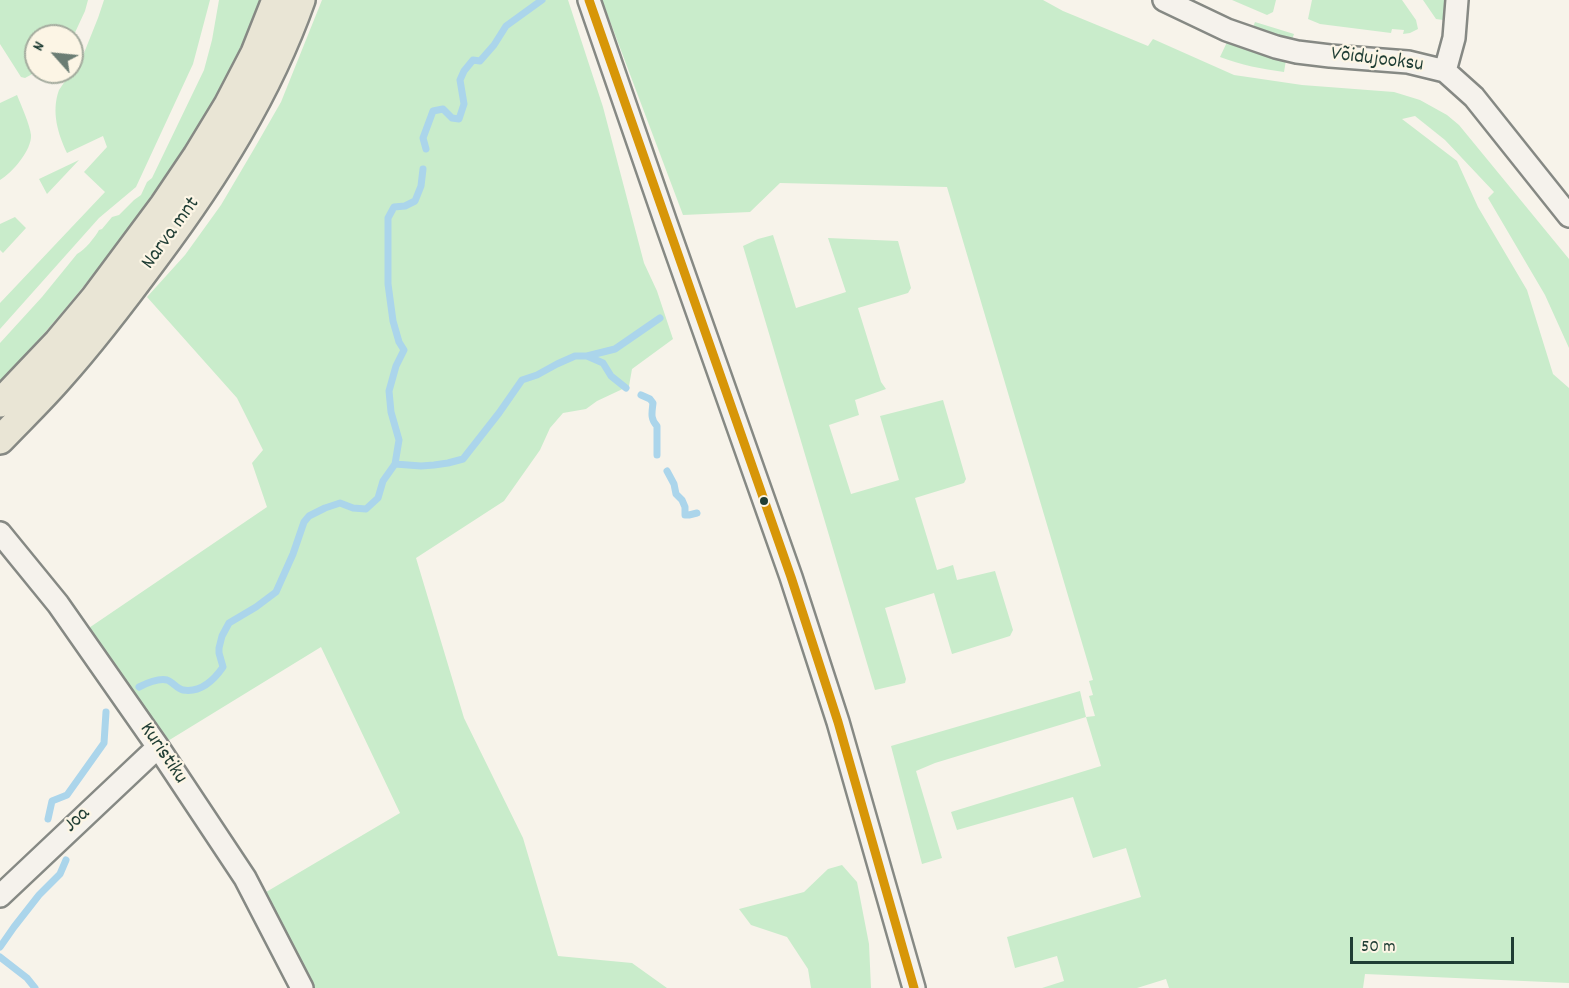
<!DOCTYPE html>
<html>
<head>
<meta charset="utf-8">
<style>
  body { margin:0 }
  #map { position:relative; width:1569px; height:988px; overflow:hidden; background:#f7f3ea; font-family:Dekko,sans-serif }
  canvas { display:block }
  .north { position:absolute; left:24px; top:24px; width:60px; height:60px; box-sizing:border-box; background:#fcf5e5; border:2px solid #a4ab9e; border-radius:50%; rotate:297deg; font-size:16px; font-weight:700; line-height:24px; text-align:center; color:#1f3d34 }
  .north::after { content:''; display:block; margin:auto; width:21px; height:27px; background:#6b7d74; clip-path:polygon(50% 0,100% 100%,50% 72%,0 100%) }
  .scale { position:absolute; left:1350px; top:937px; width:164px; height:27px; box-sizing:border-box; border:3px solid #1f3d34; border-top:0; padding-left:8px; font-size:18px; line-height:21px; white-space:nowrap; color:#1f3d34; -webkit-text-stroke:4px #fcf5e5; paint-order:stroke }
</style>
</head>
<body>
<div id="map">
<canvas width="1569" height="988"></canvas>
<div class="north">N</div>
<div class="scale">50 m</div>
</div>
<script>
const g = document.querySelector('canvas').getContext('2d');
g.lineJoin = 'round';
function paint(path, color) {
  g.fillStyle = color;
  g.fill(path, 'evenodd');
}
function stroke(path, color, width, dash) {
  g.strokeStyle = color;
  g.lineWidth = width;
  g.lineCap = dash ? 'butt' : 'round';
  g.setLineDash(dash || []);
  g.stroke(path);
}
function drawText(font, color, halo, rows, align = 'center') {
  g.font = font + ' Dekko,sans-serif';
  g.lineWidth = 4.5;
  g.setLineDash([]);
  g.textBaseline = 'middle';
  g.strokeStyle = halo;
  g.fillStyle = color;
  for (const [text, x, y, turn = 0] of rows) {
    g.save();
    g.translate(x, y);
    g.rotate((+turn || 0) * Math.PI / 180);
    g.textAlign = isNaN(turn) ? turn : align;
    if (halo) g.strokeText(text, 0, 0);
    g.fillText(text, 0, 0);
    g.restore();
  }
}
paint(new Path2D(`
  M 0,0 L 88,0 L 85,11 L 72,39 L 72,36 L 36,36 L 36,72 L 25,78 L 21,77 L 0,44 Z
  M 104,0 L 210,0 L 193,64 L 136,187 L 99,218 L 0,329 L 0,303 L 105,192 L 84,172 L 107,147 L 103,136 L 67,153 C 58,134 51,112 59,90 L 84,53 L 98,18 Z
  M 219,0 L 260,0 C 238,64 203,120 165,176 C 115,249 61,318 0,382 L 0,343 L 42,297 L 77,254 C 85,250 95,237 99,230 L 102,229 L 112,217 L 119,215 L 134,200 L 141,195 L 147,182 L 152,178 L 204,70 L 212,40 Z
  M 322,0 L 568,0 L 603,107 L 644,263 L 657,291 L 673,339 L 632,369 L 629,386 L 597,401 L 586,409 L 563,413 L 550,428 L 540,450 L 504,501 L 416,558 L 464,718 L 523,838 L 558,956 L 632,963 L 667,988 L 302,988 L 256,898 L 400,813 L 321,647 L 158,747 L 80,634 L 267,507 L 252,463 L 263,450 L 237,398 L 147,297 L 185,255 L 221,205 L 254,149 L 281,102 Z
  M 602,0 L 1043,0 L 1063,11 L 1148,46 L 1153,39 L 1234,75 L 1302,85 L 1394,92 L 1420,100 L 1447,115 L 1459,125 L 1569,259 L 1569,348 L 1545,295 L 1488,198 L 1494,192 L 1445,140 L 1415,116 L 1402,119 L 1457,161 L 1478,207 L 1527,290 L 1553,374 L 1569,388 L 1569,983 L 1365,974 L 1363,988 L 1169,988 L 1166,979 L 1137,988 L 1042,988 L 1064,981 L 1057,956 L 1015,968 L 1007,937 L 1141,897 L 1126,848 L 1093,858 L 1073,797 L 957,830 L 951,812 L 1101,766 L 1086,717 L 935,763 L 916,771 L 942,858 L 922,864 L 891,746 L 1080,691 L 1086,717 L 1095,716 L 1089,696 L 1093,695 L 1089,681 L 1093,680 L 947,187 L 780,183 L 750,212 L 683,215 Z
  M 1232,0 L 1276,0 L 1273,12 L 1267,15 Z
  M 1312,0 L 1402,0 L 1416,20 L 1418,29 L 1410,33 L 1403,34 L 1404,30 L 1392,29 L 1391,33 L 1320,24 L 1308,19 Z
  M 1423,0 L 1445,0 L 1443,20 L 1436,19 Z
  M 1255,22 L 1294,34 L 1291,42 L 1252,30 Z
  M 1228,40 L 1286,60 L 1284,72 C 1262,69 1241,65 1220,57 Z
  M 17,95 C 21,105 30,125 31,135 C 32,150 12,173 0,180 L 0,103 Z
  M 79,160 L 47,194 L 39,179 Z
  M 15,217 L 26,228 L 3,253 L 0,250 L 0,224 Z
  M 773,235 L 796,308 L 846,292 L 828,238 L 898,241 L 911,288 L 908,293 L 858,308 L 881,382 L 886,389 L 855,400 L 859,415 L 829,425 L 851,494 L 899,480 L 880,416 L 943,400 L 966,479 L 964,483 L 915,498 L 937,570 L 953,565 L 957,580 L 995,571 L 1013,630 L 1010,636 L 952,654 L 934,593 L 885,608 L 906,679 L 905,683 L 875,690 L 743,246 L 758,239 Z
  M 842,865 L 857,882 L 869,944 L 871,988 L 811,988 L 808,969 L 787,937 L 751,925 L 739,909 L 804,892 L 828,869 Z`), '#c9eccb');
stroke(new Path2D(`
  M 426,149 L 423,138 L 433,111 L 443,109 L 452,118 L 459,119 L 464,104 L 460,80 L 464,71 L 473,60 L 480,61 L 494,45 L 506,26 L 542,0
  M 587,356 L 615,349 L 660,318
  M 641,395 L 650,399 L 653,403 C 652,412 650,419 657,426 L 657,455
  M 395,464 L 421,466 L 434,465 L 448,463 L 463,459 L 499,413 L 522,380 L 537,375 L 557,364 L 575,356 L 587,356 L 603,363 L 611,376 L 626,388
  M 667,471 L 674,484 L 676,494 L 682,500 L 685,507 L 685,515 L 689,515 L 697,513
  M 139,687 C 147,683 158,678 167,680 C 173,682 177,689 183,690 C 201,693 214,680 223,667 L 219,653 L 219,648 L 222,636 L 229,623 L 256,607 L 276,592 L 293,554 L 304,522 L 309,516 L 325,508 L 340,503 L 353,508 L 366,509 L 378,498 L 383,481 L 395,464 L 399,440 L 391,412 L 389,391 L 396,366 L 404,350 L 399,342 L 393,321 L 388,284 L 388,218 L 394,207 L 405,206 L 415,201 L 421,186 L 423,169
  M 48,819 L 52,801 L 67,795 L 104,743 L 106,712
  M 0,947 L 14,927 L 39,895 L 60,874 L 66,860
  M 0,957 L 27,978 L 35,988`), '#abd5eb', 7);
const minor = new Path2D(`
  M 589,0 L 666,223 L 791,577 L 838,722 L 914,988
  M 1164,0 L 1227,30 L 1276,47 L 1297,52 L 1330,56 L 1408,62 L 1445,71 L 1474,97 L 1569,216
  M 1445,71 L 1454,38 L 1457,0
  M 0,533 L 58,604 L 158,747 L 245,878 L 302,988
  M 0,896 L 158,747`);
const major = new Path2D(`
  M 0,403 L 58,342 L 94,299 L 164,205 L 197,156 L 228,105 L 255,53 L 276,0
  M 0,440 C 20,419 41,399 60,377 C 94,339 125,298 156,256 C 215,177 268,93 301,0`);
stroke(minor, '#868984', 26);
stroke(major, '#868984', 32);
stroke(minor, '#f5f2ec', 21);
stroke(major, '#e9e5d5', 27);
stroke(new Path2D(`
  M 589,0 L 791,577 L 838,722 L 914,988`), '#d79608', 9);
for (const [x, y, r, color] of [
  [764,501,5,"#1f3d34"]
]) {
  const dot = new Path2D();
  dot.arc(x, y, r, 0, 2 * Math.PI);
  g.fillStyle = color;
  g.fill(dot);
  stroke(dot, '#fcf5e5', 2);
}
drawText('21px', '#1f3d34', '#fcf5e5', [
  ["Võidujooksu",1377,61,7],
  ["Narva mnt",172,234,-54],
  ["Kuristiku",162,754,56],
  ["Joa",78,821,-43]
]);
</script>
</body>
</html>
